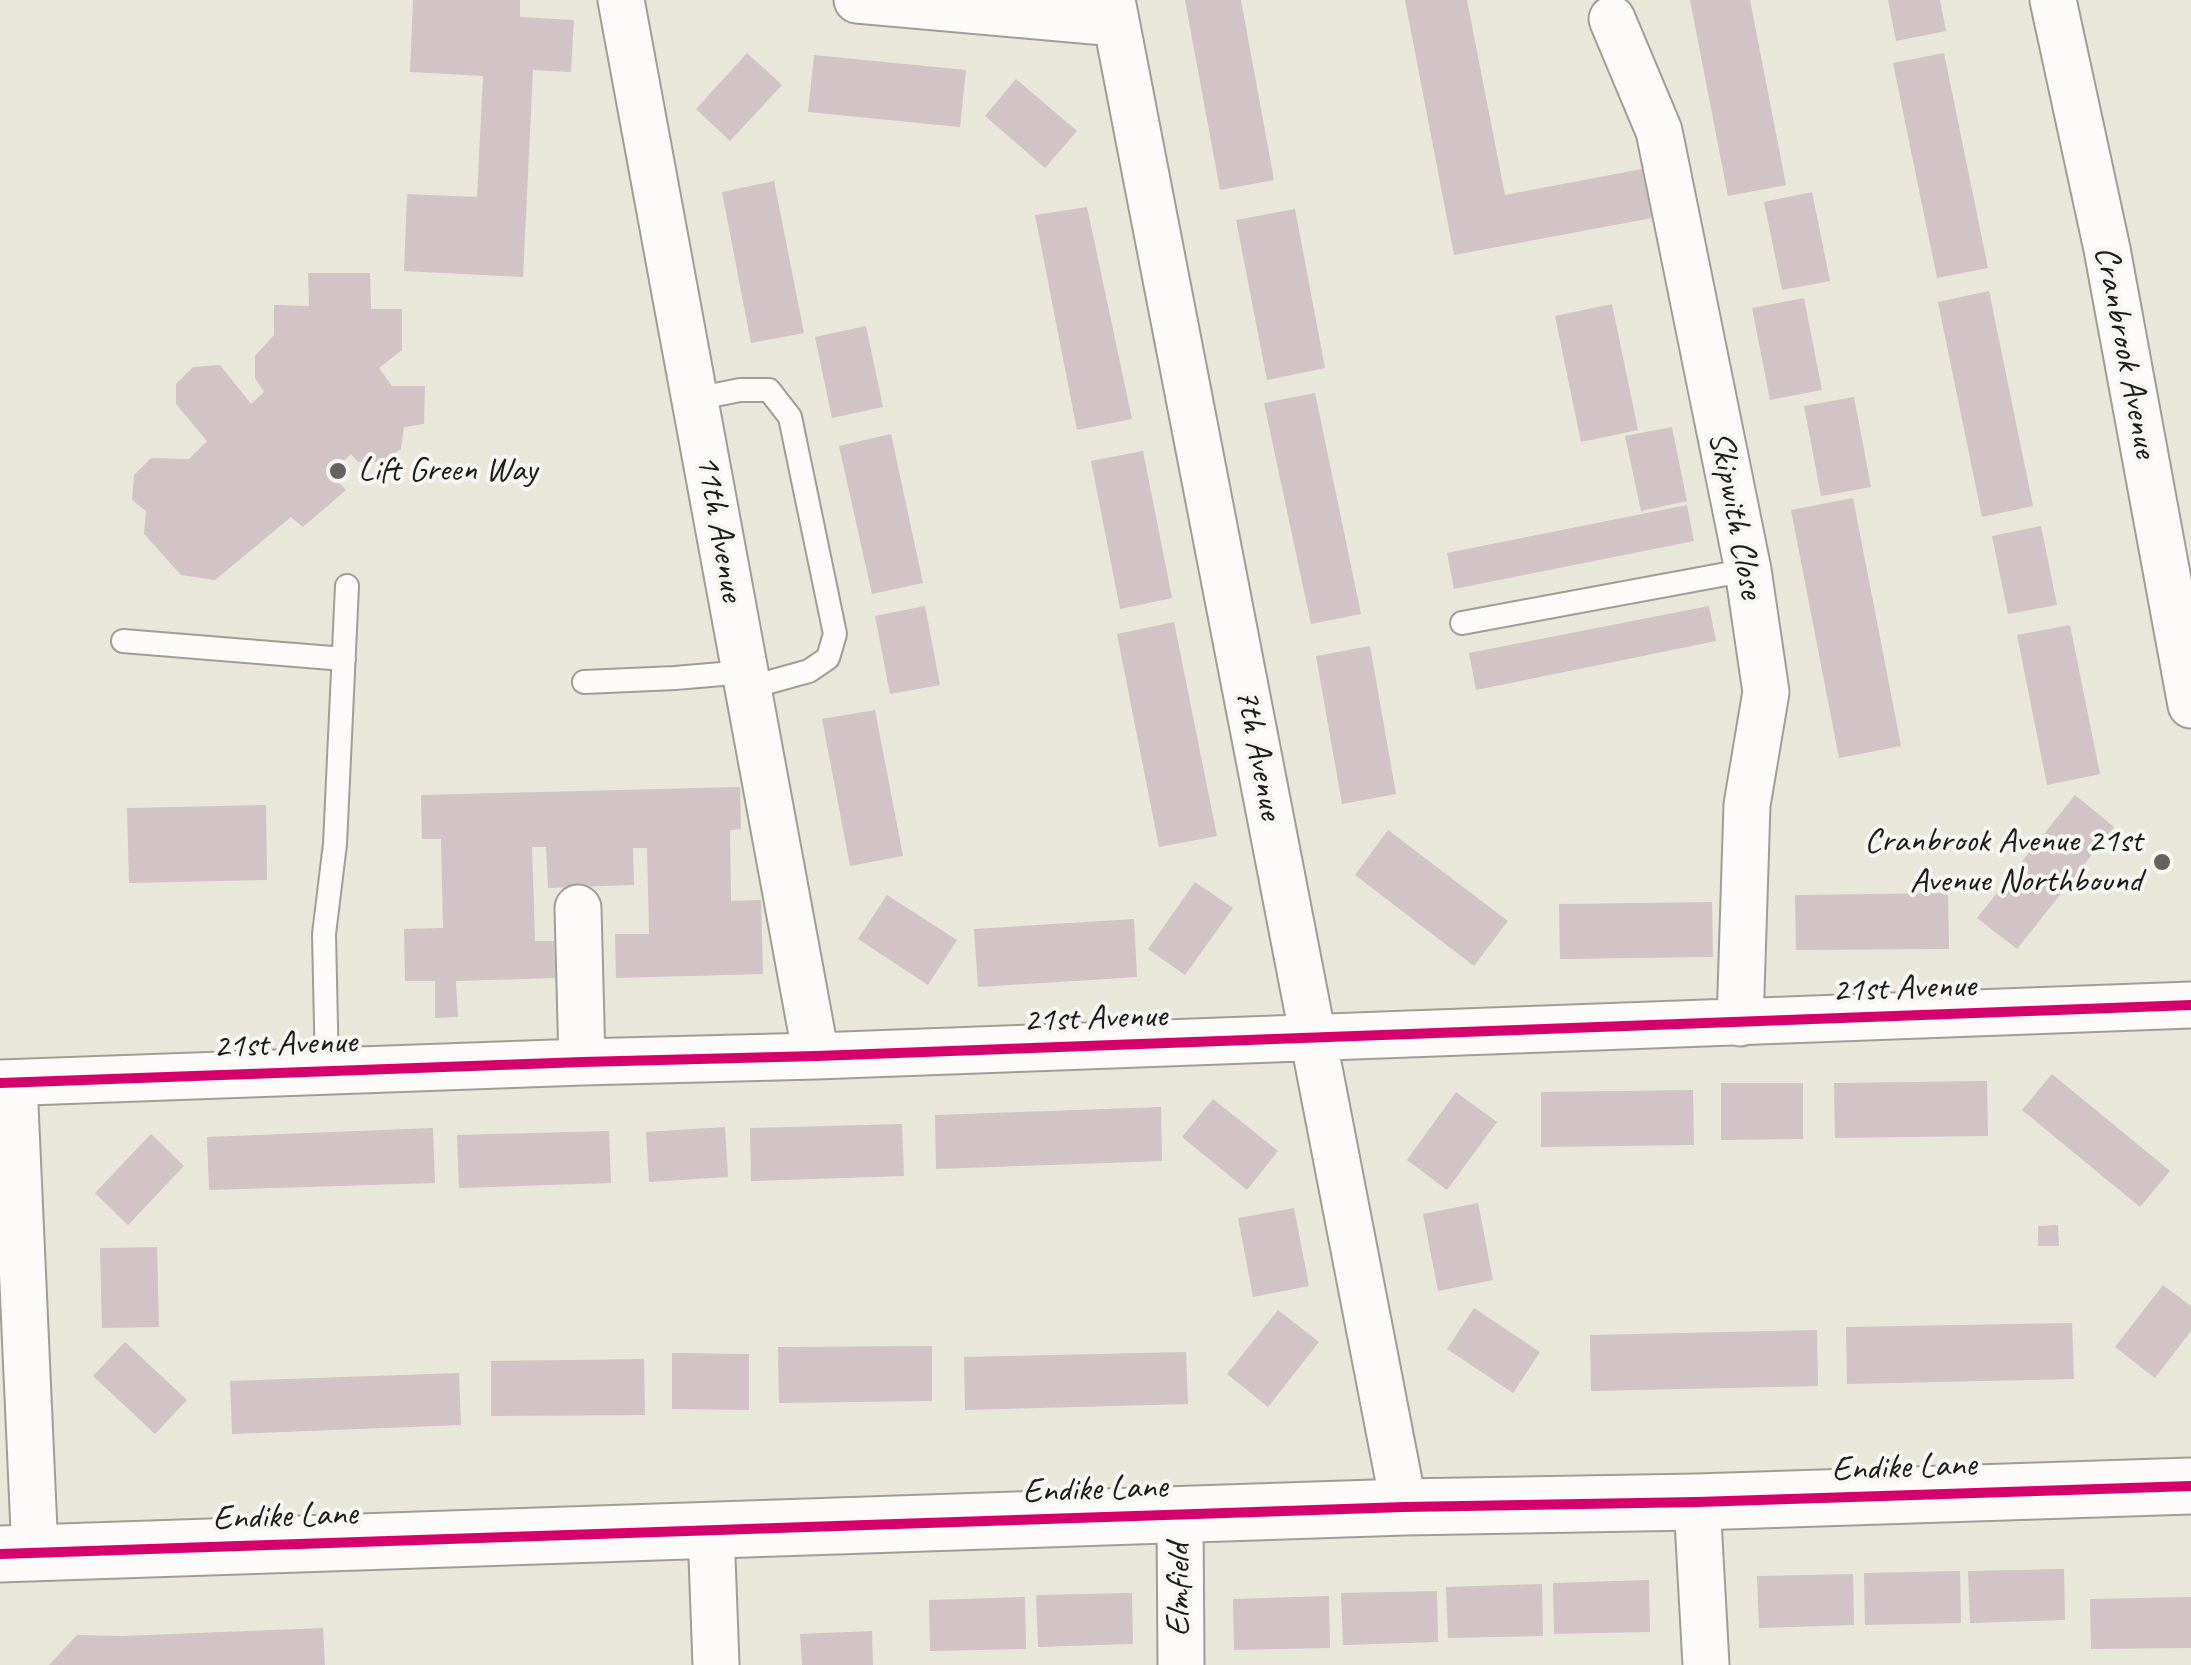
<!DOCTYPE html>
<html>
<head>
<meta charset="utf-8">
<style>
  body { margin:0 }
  canvas { display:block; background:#e9e6da }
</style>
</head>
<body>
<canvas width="2191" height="1665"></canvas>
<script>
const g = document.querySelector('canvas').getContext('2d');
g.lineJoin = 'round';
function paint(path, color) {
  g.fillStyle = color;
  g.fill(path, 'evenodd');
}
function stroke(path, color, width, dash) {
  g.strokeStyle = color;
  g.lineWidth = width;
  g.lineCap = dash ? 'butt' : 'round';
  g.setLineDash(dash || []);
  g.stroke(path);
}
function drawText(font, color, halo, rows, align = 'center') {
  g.font = font + ' Caveat,sans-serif';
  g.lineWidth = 8;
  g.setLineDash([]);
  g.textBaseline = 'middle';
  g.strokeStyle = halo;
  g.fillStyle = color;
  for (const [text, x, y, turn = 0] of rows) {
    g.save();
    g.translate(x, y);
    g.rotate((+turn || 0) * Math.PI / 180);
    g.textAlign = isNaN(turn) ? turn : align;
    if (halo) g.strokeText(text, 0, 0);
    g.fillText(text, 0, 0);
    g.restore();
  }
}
paint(new Path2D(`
  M 413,0 L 520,0 L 520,17 L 574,20 L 571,72 L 533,70 L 523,277 L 404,271 L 407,194 L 477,197 L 483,76 L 410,72 Z
  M 1185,0 L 1241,0 L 1274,180 L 1220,190 Z
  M 1405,0 L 1467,0 L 1505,195 L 1642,169 L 1652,218 L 1454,255 Z
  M 1690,0 L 1750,0 L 1786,185 L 1728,196 Z
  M 1888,0 L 1940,0 L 1946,31 L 1896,41 Z
  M 747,53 L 782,85 L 730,141 L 696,109 Z
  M 1944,53 L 1988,268 L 1937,278 L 1893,63 Z
  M 814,55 L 966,70 L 960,127 L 808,112 Z
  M 1016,79 L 1077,131 L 1045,168 L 985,116 Z
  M 774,181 L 804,333 L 751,343 L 722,192 Z
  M 1812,192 L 1830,281 L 1782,290 L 1764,202 Z
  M 1087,207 L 1132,419 L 1077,430 L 1035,215 Z
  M 1295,209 L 1325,368 L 1267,380 L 1236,220 Z
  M 308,273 L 370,273 L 371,309 L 402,309 L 402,350 L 379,368 L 392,386 L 425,386 L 424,424 L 404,427 L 401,449 L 382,462 L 358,462 L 351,454 L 330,473 L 346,490 L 303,527 L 291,517 L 215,580 L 181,575 L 144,534 L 146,511 L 132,500 L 134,475 L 151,458 L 189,459 L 207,441 L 176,404 L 176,384 L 193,367 L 220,365 L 251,404 L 264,392 L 255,378 L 255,356 L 274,335 L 274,305 L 309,306 Z
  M 1989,291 L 2033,506 L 1982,517 L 1938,302 Z
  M 1804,298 L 1822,390 L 1770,400 L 1752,308 Z
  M 1612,304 L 1638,430 L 1581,442 L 1555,316 Z
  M 866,326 L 883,407 L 832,418 L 815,337 Z
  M 1315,393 L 1361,614 L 1311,624 L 1264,403 Z
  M 1854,397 L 1871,487 L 1821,496 L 1804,406 Z
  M 1672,427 L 1687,501 L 1641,511 L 1625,436 Z
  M 891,434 L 923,583 L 872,594 L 839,446 Z
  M 1143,451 L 1172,598 L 1120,609 L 1091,461 Z
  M 1853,498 L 1901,746 L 1839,758 L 1791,510 Z
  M 1687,505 L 1694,541 L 1454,589 L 1447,553 Z
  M 2041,526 L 2057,605 L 2008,614 L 1992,536 Z
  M 925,606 L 940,685 L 890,694 L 875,616 Z
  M 1709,606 L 1716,641 L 1476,690 L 1469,653 Z
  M 1174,622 L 1217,836 L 1159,847 L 1117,634 Z
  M 2070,625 L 2100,774 L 2047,785 L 2017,635 Z
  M 1370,646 L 1396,794 L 1342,804 L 1316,656 Z
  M 875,710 L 903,856 L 850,866 L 822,719 Z
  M 740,787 L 741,829 L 730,830 L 731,901 L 761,900 L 763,974 L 616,978 L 615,934 L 649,934 L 647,848 L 633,848 L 634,885 L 548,888 L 546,847 L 532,847 L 535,941 L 554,941 L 555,978 L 456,981 L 458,1017 L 435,1018 L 435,981 L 405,981 L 404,929 L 443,928 L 441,839 L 422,839 L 421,795 Z
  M 2075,795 L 2114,827 L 2017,949 L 1977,918 Z
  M 266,805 L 267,880 L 129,883 L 127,808 Z
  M 1388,830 L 1508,921 L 1474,966 L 1355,875 Z
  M 1195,882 L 1233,908 L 1185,975 L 1148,949 Z
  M 1948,893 L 1949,949 L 1796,950 L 1795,895 Z
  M 887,895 L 957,940 L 928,985 L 858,939 Z
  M 1712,902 L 1713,957 L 1560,959 L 1559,904 Z
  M 1134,919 L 1137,977 L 978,987 L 974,929 Z
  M 2052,1074 L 2170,1171 L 2140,1207 L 2022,1110 Z
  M 1987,1081 L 1988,1136 L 1835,1138 L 1834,1083 Z
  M 1721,1083 L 1803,1083 L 1803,1139 L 1721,1140 Z
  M 1693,1090 L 1694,1145 L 1541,1147 L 1541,1092 Z
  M 1456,1092 L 1497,1122 L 1447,1190 L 1407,1160 Z
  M 1213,1099 L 1278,1151 L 1247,1190 L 1182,1137 Z
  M 1161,1107 L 1162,1161 L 936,1169 L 935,1115 Z
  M 902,1124 L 904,1176 L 751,1181 L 750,1128 Z
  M 725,1127 L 728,1177 L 649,1182 L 646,1132 Z
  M 433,1128 L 435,1183 L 209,1190 L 207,1137 Z
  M 609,1131 L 611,1183 L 459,1188 L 457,1135 Z
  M 151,1134 L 184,1166 L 128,1225 L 95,1193 Z
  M 1478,1203 L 1493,1280 L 1438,1291 L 1423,1214 Z
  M 1294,1208 L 1309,1286 L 1253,1297 L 1238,1218 Z
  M 2058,1225 L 2059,1246 L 2038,1246 L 2038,1226 Z
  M 157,1247 L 159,1327 L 102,1328 L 100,1248 Z
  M 2163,1285 L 2191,1306 L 2191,1331 L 2155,1378 L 2115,1347 Z
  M 1474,1308 L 1540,1352 L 1513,1393 L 1447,1349 Z
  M 1278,1310 L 1319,1342 L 1268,1407 L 1227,1374 Z
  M 2072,1323 L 2074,1379 L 1847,1384 L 1846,1327 Z
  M 1817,1330 L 1818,1386 L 1591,1391 L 1590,1335 Z
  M 125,1342 L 187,1400 L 155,1434 L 93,1376 Z
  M 932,1346 L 932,1401 L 779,1403 L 778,1347 Z
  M 1186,1352 L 1188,1404 L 965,1410 L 964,1357 Z
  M 672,1353 L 749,1354 L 749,1410 L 672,1409 Z
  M 644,1359 L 645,1415 L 491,1416 L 491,1361 Z
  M 459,1373 L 461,1425 L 232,1434 L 230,1381 Z
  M 2064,1569 L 2065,1620 L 1970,1623 L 1968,1571 Z
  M 1960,1571 L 1961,1623 L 1865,1625 L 1864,1573 Z
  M 1853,1574 L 1854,1625 L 1759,1628 L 1757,1576 Z
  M 1649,1580 L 1650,1632 L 1554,1634 L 1553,1583 Z
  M 1542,1584 L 1543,1636 L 1448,1638 L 1446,1587 Z
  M 1437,1591 L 1438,1642 L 1343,1645 L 1341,1593 Z
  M 1132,1593 L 1133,1644 L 1038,1647 L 1036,1595 Z
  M 1329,1596 L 1330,1648 L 1234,1650 L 1233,1599 Z
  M 1025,1597 L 1026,1649 L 930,1651 L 929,1600 Z
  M 2191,1597 L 2191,1648 L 2091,1649 L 2090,1599 Z
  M 323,1628 L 325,1665 L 49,1665 L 77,1635 L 122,1636 Z
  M 872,1631 L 873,1665 L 802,1665 L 800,1634 Z`), '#d1c3c6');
const lane = new Path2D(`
  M 695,399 L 740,390 L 769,390 L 790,417 L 835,634 L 828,658 L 809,671 L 748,688
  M 1462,623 L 1748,570
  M 123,641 L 344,659
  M 584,682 L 675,678 L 745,672
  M 327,1071 L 324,934 L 335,844 L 347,586`);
const street = new Path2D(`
  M 621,0 L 816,1056
  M 857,0 L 1116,23
  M 1112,0 L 1404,1507
  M 2053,0 L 2107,249 L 2191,705
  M 1612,19 L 1659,131 L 1748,570 L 1766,692 L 1747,805 L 1740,1023
  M 578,908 L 582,1062
  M 0,1083 L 582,1062 L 816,1056 L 2191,1005
  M 14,1083 L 35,1553
  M 1697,1502 L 1706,1665
  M 1180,1515 L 1181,1665
  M 711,1530 L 716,1665`);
const secondary = new Path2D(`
  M 0,1554 L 1404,1507 L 1697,1502 L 2191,1486`);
stroke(lane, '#9f9d96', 26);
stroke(street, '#9f9d96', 49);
stroke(secondary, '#9f9d96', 59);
stroke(lane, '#fcfbf9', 22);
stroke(street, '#fcfbf9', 45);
stroke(secondary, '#fcfbf9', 55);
stroke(new Path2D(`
  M 0,1083 L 582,1062 L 816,1056 L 2191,1005
  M 0,1554 L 1404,1507 L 1697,1502 L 2191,1486`), '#d6006c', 10);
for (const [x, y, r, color] of [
  [338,471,10,"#64635e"],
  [2162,862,10,"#64635e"]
]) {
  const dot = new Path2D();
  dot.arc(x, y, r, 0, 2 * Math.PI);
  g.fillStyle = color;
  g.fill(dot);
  stroke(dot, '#f6f6f2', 4);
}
drawText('35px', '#1c1c1c', '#f6f6f2', [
  ["Cranbrook Avenue",2125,352,79],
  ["Skipwith Close",1735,515,79],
  ["11th Avenue",719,528,80],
  ["7th Avenue",1258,754,79],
  ["21st Avenue",1904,989,-2],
  ["21st Avenue",1095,1019,-2],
  ["21st Avenue",285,1045,-2],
  ["Endike Lane",1904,1468,-2],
  ["Endike Lane",1095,1490,-2],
  ["Endike Lane",285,1517,-2],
  ["Elmfield",1180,1590,-90]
]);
drawText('35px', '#1c1c1c', '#f6f6f2', [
  ["Lift Green Way",358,471],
  ["Cranbrook Avenue 21st",2142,842,"right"],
  ["Avenue Northbound",2142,882,"right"]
], 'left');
</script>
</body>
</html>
